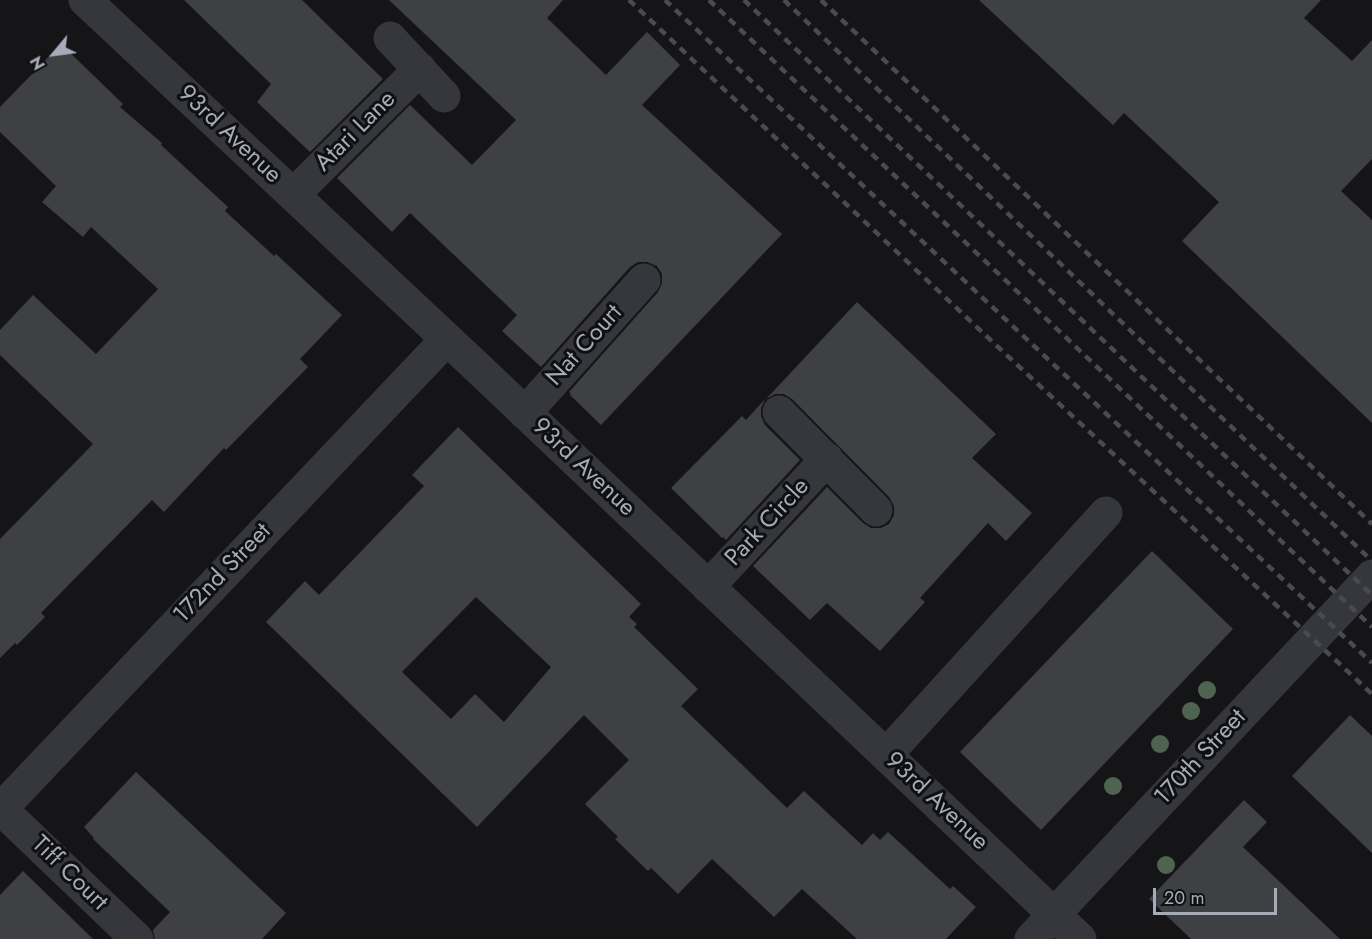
<!DOCTYPE html>
<html>
<head>
<meta charset="utf-8">
<style>
  body { margin:0 }
  #map { position:relative; width:1372px; height:939px; overflow:hidden; background:#151517; font-family:Jost,sans-serif }
  canvas { display:block }
  .north { position:absolute; left:24px; top:24px; width:60px; height:60px; -webkit-text-stroke:4px #101012; paint-order:stroke; rotate:241deg; font-size:16px; font-weight:700; line-height:24px; text-align:center; color:#a6abb8 }
  .north::after { content:''; display:block; margin:auto; width:21px; height:27px; background:#a6abb8; clip-path:polygon(50% 0,100% 100%,50% 72%,0 100%) }
  .scale { position:absolute; left:1153px; top:888px; width:124px; height:27px; box-sizing:border-box; border:3px solid #a6abb8; border-top:0; padding-left:8px; font-size:18px; line-height:21px; white-space:nowrap; color:#a6abb8; -webkit-text-stroke:4px #101012; paint-order:stroke }
</style>
</head>
<body>
<div id="map">
<canvas width="1372" height="939"></canvas>
<div class="north">N</div>
<div class="scale">20 m</div>
</div>
<script>
const g = document.querySelector('canvas').getContext('2d');
g.lineJoin = 'round';
function paint(path, color) {
  g.fillStyle = color;
  g.fill(path, 'evenodd');
}
function stroke(path, color, width, dash) {
  g.strokeStyle = color;
  g.lineWidth = width;
  g.lineCap = dash ? 'butt' : 'round';
  g.setLineDash(dash || []);
  g.stroke(path);
}
function drawText(font, color, halo, rows, align = 'center') {
  g.font = font + ' Jost,sans-serif';
  g.lineWidth = 6;
  g.setLineDash([]);
  g.textBaseline = 'middle';
  g.strokeStyle = halo;
  g.fillStyle = color;
  for (const [text, x, y, turn = 0] of rows) {
    g.save();
    g.translate(x, y);
    g.rotate((+turn || 0) * Math.PI / 180);
    g.textAlign = isNaN(turn) ? turn : align;
    if (halo) g.strokeText(text, 0, 0);
    g.fillText(text, 0, 0);
    g.restore();
  }
}
paint(new Path2D(`
  M 184,0 L 302,0 L 383,79 L 310,152 L 257,102 L 271,84 Z
  M 389,0 L 563,0 L 547,18 L 606,75 L 647,32 L 680,65 L 642,105 L 782,234 L 601,425 L 570,395 L 571,394 L 569,392 L 658,292 L 662,283 L 662,274 L 657,266 L 647,262 L 638,262 L 630,267 L 541,367 L 502,331 L 517,315 L 410,213 L 392,232 L 337,178 L 410,105 L 472,165 L 516,120 Z
  M 979,0 L 1321,0 L 1304,18 L 1352,61 L 1372,40 L 1372,159 L 1341,191 L 1372,220 L 1372,423 L 1182,241 L 1219,202 L 1124,113 L 1113,125 Z
  M 61,44 L 123,104 L 120,107 L 162,143 L 161,145 L 228,207 L 225,211 L 274,256 L 276,254 L 342,315 L 300,359 L 308,367 L 226,450 L 224,448 L 164,512 L 152,500 L 41,613 L 45,617 L 17,645 L 15,643 L 0,658 L 0,539 L 93,444 L 0,355 L 0,330 L 33,295 L 96,354 L 158,289 L 91,227 L 83,237 L 42,202 L 56,186 L 0,132 L 0,107 Z
  M 857,302 L 996,434 L 972,458 L 1032,513 L 1006,541 L 988,523 L 920,598 L 925,602 L 880,651 L 827,603 L 810,620 L 753,566 L 827,487 L 863,523 L 871,528 L 881,528 L 889,524 L 894,515 L 894,506 L 889,497 L 792,399 L 784,394 L 775,394 L 766,399 Z
  M 765,399 L 761,408 L 761,416 L 765,425 L 800,460 L 726,540 L 723,537 L 722,538 L 671,488 L 742,416 L 746,420 Z
  M 458,427 L 641,604 L 629,617 L 637,624 L 634,627 L 698,689 L 681,706 L 787,808 L 804,791 L 862,845 L 873,833 L 880,840 L 888,832 L 950,889 L 953,886 L 976,907 L 946,939 L 857,939 L 802,889 L 774,917 L 712,859 L 678,894 L 651,868 L 648,871 L 615,839 L 618,837 L 585,804 L 629,760 L 584,715 L 477,827 L 266,622 L 305,581 L 319,595 L 424,486 L 412,475 ZM 476,597 L 551,667 L 504,722 L 475,694 L 451,719 L 402,672 Z
  M 1152,551 L 1233,629 L 1041,830 L 960,752 Z
  M 1350,715 L 1372,736 L 1372,853 L 1292,776 Z
  M 136,772 L 286,913 L 262,939 L 155,939 L 153,930 L 170,912 L 93,839 L 94,838 L 84,827 Z
  M 1244,800 L 1267,822 L 1243,847 L 1340,939 L 1191,939 L 1149,899 Z
  M 23,871 L 93,939 L 0,939 L 0,895 Z`), '#3f4044');
stroke(new Path2D(`
  M 85,0 L 479,369 L 1080,939
  M 390,38 L 444,96
  M 293,195 L 420,69
  M 779,412 L 876,510
  M 525,413 L 644,280
  M 708,587 L 827,459
  M 886,755 L 1106,513
  M 1,809 L 137,939
  M 0,810 L 447,339
  M 1031,939 L 1372,576`), '#36373c', 33);
stroke(new Path2D(`
  M 629,0 L 998,347 L 1372,694
  M 665,0 L 1372,663
  M 709,0 L 1372,627
  M 744,0 L 1372,595
  M 784,0 L 1372,561
  M 821,0 L 1372,524`), '#494b51', 4.5, [8, 6]);
g.fillStyle = '#4e6451';
for (const [x, y] of [
  [1207,690],
  [1191,711],
  [1160,744],
  [1113,786],
  [1166,865]
]) {
  g.beginPath();
  g.arc(x, y, 9, 0, 2 * Math.PI);
  g.fill();
}
drawText('24px', '#a6abb8', '#101012', [
  ["Atari Lane",356,132,-45],
  ["93rd Avenue",229,135,43],
  ["Nat Court",585,346,-48],
  ["93rd Avenue",583,468,43],
  ["Park Circle",768,523,-47],
  ["172nd Street",223,574,-46],
  ["170th Street",1201,758,-47],
  ["93rd Avenue",936,802,43],
  ["Tiff Court",69,874,44]
]);
</script>
</body>
</html>
